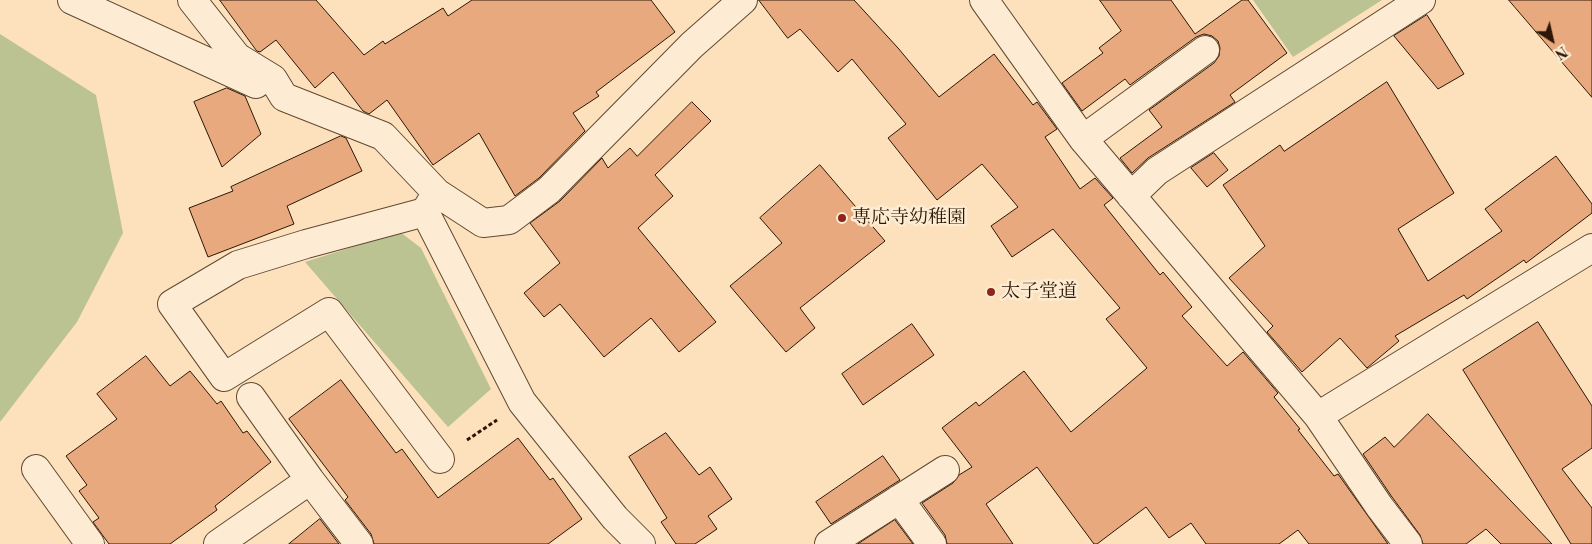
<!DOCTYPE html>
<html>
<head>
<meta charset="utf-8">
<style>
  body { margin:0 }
  #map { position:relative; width:1592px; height:544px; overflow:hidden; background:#fce1bc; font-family:"Libre Bodoni",serif }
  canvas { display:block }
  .north { position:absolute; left:1527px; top:15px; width:50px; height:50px; -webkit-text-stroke:4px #fdecd3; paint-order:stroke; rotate:145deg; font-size:14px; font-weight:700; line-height:20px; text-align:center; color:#2d1604 }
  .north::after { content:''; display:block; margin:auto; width:18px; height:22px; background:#2d1604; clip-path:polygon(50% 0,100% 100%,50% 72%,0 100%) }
</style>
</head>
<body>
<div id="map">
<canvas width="1592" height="544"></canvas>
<div class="north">N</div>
</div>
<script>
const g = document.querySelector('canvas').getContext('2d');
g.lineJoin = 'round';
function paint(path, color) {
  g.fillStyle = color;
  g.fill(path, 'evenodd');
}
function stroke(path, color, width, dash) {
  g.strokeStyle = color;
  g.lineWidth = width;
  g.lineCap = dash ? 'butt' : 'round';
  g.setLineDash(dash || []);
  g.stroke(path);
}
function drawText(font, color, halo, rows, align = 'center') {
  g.font = font + ' "Libre Bodoni","Noto Serif JP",serif';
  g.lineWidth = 5;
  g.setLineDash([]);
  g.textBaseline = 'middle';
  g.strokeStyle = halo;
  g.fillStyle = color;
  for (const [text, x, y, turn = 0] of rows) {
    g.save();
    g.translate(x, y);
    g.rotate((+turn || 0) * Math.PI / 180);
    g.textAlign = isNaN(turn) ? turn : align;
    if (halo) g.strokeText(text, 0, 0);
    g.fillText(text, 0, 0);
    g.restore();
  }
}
paint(new Path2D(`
  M 1253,0 L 1382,0 L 1293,57 Z
  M 0,34 L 96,95 L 123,233 L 77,322 L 0,422 Z
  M 400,232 L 421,248 L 491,389 L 448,427 L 305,262 Z`), '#bcc392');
const building = new Path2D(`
  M 220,0 L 316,0 L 364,55 L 383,41 L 385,44 L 443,8 L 448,16 L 472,0 L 651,0 L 675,32 L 596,92 L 599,96 L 573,113 L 585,131 L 539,178 L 515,196 L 479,133 L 433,165 L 387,100 L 369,114 L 363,111 L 333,72 L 315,88 L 276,40 L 260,52 L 257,51 Z
  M 759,0 L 854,0 L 898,48 L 939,97 L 994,54 L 1033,105 L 1037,102 L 1057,129 L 1045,137 L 1080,189 L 1095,178 L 1113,198 L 1104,205 L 1160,275 L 1163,272 L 1192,307 L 1182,316 L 1227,366 L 1243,352 L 1278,393 L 1274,397 L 1300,429 L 1298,430 L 1334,476 L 1338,474 L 1388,544 L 1309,544 L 1298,530 L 1279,544 L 1206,544 L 1191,523 L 1169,538 L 1146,507 L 1097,544 L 1094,544 L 1037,467 L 986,504 L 1013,544 L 947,544 L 945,535 L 922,503 L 953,483 L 959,475 L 972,467 L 942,428 L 976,402 L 979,406 L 1024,371 L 1071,432 L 1147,368 L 1106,319 L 1120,308 L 1053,229 L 1012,257 L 991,226 L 1018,207 L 982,164 L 937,200 L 888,138 L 906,124 L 852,59 L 838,72 L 800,29 L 788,38 Z
  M 1100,0 L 1171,0 L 1195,34 L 1242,0 L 1248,0 L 1287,53 L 1230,95 L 1235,102 L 1148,158 L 1132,173 L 1120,158 L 1162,127 L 1149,110 L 1214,63 L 1219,56 L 1220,48 L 1218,41 L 1212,36 L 1204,34 L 1196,37 L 1130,85 L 1125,79 L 1082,111 L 1062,83 L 1103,53 L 1099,48 L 1121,31 Z
  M 1509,0 L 1592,0 L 1592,97 Z
  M 1427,15 L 1464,74 L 1438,89 L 1394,36 Z
  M 1387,82 L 1454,193 L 1398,229 L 1428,281 L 1502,231 L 1485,209 L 1556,156 L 1592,204 L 1592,213 L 1526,263 L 1524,260 L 1467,299 L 1464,295 L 1395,336 L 1399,341 L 1367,368 L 1340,338 L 1302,372 L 1267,332 L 1273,326 L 1229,278 L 1265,246 L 1223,185 L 1280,145 L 1284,151 Z
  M 227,88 L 245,96 L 261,134 L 222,167 L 194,102 Z
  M 692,102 L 711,121 L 655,175 L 673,196 L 638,228 L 716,322 L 679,352 L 651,318 L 604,357 L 560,304 L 544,317 L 524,293 L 560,263 L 530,223 L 560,201 L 602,158 L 608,168 L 630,148 L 637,156 Z
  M 341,136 L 346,138 L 362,171 L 287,206 L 294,224 L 208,257 L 189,208 L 233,191 L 231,187 Z
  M 1214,153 L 1228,170 L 1207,187 L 1191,168 Z
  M 820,165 L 885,241 L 800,308 L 815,328 L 786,352 L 730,286 L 782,243 L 760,218 Z
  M 1538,322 L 1592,406 L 1592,448 L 1562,469 L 1592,508 L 1592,544 L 1571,544 L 1463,370 Z
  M 912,324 L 934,355 L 863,405 L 842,374 Z
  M 146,356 L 170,386 L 190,371 L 217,404 L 221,401 L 243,433 L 247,431 L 271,462 L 215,506 L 217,510 L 170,544 L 109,544 L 93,522 L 99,518 L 79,491 L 87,485 L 66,456 L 117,419 L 97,394 Z
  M 341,380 L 396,453 L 402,449 L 438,498 L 518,438 L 550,480 L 553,478 L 582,519 L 548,544 L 374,544 L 371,534 L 345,500 L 348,497 L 289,419 Z
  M 1428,414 L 1552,544 L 1501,544 L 1486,529 L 1466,544 L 1423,544 L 1420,535 L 1392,497 L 1363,454 L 1385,437 L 1394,447 Z
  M 666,433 L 699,475 L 710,467 L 732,499 L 708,516 L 717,529 L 695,544 L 676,544 L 661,522 L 667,518 L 629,457 Z
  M 883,456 L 900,480 L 831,524 L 816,502 Z
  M 320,519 L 339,544 L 289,544 Z
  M 895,520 L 913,544 L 858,544 Z`);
paint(building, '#e8a97e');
stroke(building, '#2d1604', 1);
const minor = new Path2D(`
  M 72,0 L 256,84
  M 192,0 L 237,57 L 273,79 L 284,97 L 383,136 L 437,193 L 483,223 L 509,220 L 549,190 L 692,45 L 743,0
  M 984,0 L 1083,139 L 1318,416 L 1379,506 L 1408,544
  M 1083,139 L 1205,50
  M 1131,196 L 1157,171 L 1421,0
  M 434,197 L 425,212 L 522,402 L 615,518 L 641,544
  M 425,212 L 306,244 L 238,265 L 172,304 L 224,377 L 329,312 L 440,459
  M 251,397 L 310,480 L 359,544
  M 1318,416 L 1592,248
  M 36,469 L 90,544
  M 899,499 L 932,544
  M 218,544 L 310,480
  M 829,544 L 945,470`);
stroke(minor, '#614932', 30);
stroke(new Path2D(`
  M 467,440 L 497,420`), '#2d1604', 3, [4, 2.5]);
stroke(minor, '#fdecd3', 28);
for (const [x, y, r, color] of [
  [842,218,5,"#8f2418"],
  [991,292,5,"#8f2418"]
]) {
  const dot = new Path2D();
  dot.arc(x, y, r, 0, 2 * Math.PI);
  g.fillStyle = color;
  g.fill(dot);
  stroke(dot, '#fdecd3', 2);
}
drawText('19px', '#2d1604', '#fdecd3', [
  ["専応寺幼稚園",852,218],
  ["太子堂道",1001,292]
], 'left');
</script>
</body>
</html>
